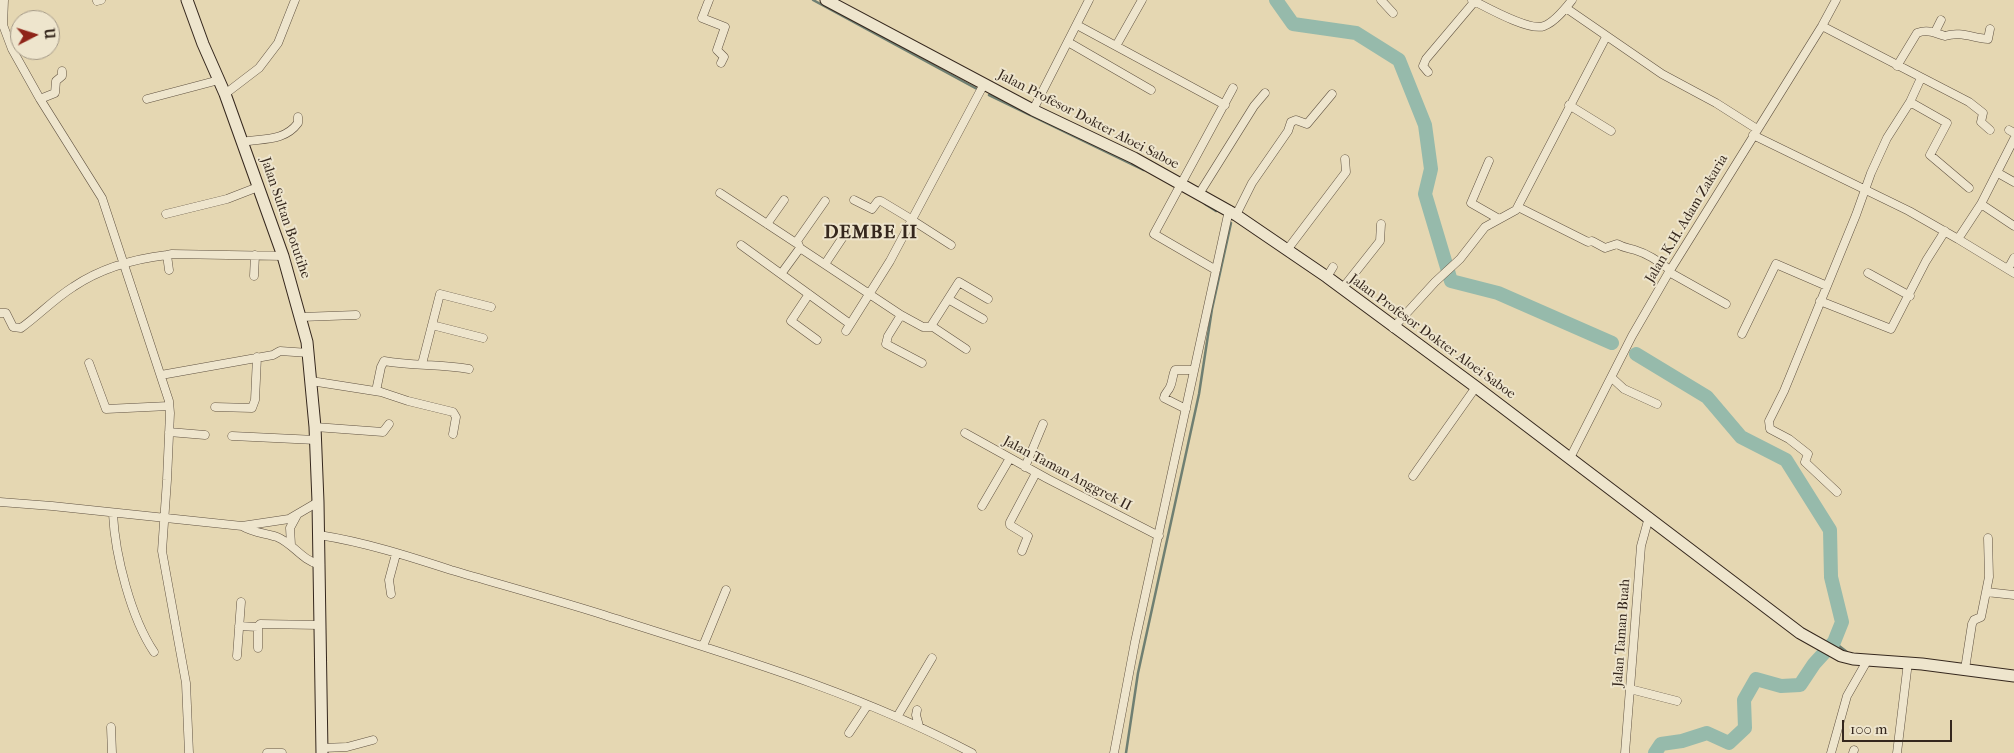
<!DOCTYPE html>
<html>
<head>
<meta charset="utf-8">
<style>
  body { margin:0 }
  #map { position:relative; width:2014px; height:753px; overflow:hidden; background:#e5d7b2; font-family:"IM FELL French Canon",serif }
  canvas { display:block }
  .north { position:absolute; left:10px; top:10px; width:50px; height:50px; box-sizing:border-box; background:#eee5cd; border:1px solid #a49987; border-radius:50%; rotate:85deg; font-size:14px; font-weight:700; line-height:20px; text-align:center; color:#35271d }
  .north::after { content:''; display:block; margin:auto; width:18px; height:22px; background:#8f2418; clip-path:polygon(50% 0,100% 100%,50% 72%,0 100%) }
  .scale { position:absolute; left:1842px; top:720px; width:110px; height:22px; box-sizing:border-box; border:2px solid #35271d; border-top:0; padding-left:6px; font-size:15px; line-height:18px; white-space:nowrap; color:#35271d; -webkit-text-stroke:4px #eee5cd; paint-order:stroke }
</style>
</head>
<body>
<div id="map">
<canvas width="2014" height="753"></canvas>
<div class="north">U</div>
<div class="scale">100 m</div>
</div>
<script>
const g = document.querySelector('canvas').getContext('2d');
g.lineJoin = 'round';
function stroke(path, color, width, dash) {
  g.strokeStyle = color;
  g.lineWidth = width;
  g.lineCap = dash ? 'butt' : 'round';
  g.setLineDash(dash || []);
  g.stroke(path);
}
function drawText(font, color, halo, rows, align = 'center') {
  g.font = font + ' "IM FELL French Canon",serif';
  g.lineWidth = 4;
  g.setLineDash([]);
  g.textBaseline = 'middle';
  g.strokeStyle = halo;
  g.fillStyle = color;
  for (const [text, x, y, turn = 0] of rows) {
    g.save();
    g.translate(x, y);
    g.rotate((+turn || 0) * Math.PI / 180);
    g.textAlign = isNaN(turn) ? turn : align;
    if (halo) g.strokeText(text, 0, 0);
    g.fillText(text, 0, 0);
    g.restore();
  }
}
stroke(new Path2D(`
  M 813,0 L 977,89
  M 989,95 L 1144,170
  M 1205,204 L 1216,211
  M 1834,642 L 1847,652
  M 1126,753 L 1138,673 L 1199,394 L 1212,309 L 1231,223`), '#6f7f72', 2.5);
stroke(new Path2D(`
  M 1276,0 L 1293,24 L 1356,33 L 1399,60 L 1425,125 L 1431,169 L 1425,194 L 1451,281 L 1498,293 L 1612,343
  M 1636,354 L 1707,397 L 1741,437 L 1786,460 L 1830,530 L 1831,577 L 1842,622 L 1834,642 L 1814,664 L 1800,685 L 1781,686 L 1756,679 L 1744,700 L 1745,728 L 1729,743 L 1707,733 L 1682,741 L 1661,744 L 1655,753`), '#96baab', 14);
const street = new Path2D(`
  M 4,0 L 3,25 L 12,49 L 40,99 L 102,198 L 169,401 L 170,413 L 167,480 L 162,551 L 186,683 L 189,753
  M 709,0 L 702,18 L 725,27 L 717,50 L 724,57 L 721,63
  M 1381,0 L 1393,13
  M 1472,0 C 1486,7 1530,32 1544,26 C 1555,22 1565,9 1572,0
  M 97,1 L 101,0
  M 1566,8 L 1662,74 L 1716,103 L 1757,129
  M 1077,25 L 1225,105
  M 1822,26 L 1969,102 L 1983,113 L 1981,122 L 1990,130
  M 1935,32 L 1941,20
  M 1068,42 L 1151,90
  M 1116,46 L 1142,0
  M 1897,66 L 1917,33 C 1928,29 1935,33 1945,36 C 1960,31 1973,38 1988,39 L 1990,29
  M 1428,72 L 1423,66 L 1426,59 L 1475,1
  M 225,94 L 259,68 L 278,43 L 295,0
  M 40,99 L 55,93 L 56,81 L 62,76 L 62,71
  M 147,99 L 219,80
  M 1910,102 L 1947,123 L 1930,155 L 1969,188
  M 1569,105 L 1611,131
  M 1033,110 L 1089,0
  M 2009,130 L 2014,133
  M 1753,135 L 1909,211 L 1958,239 L 1981,204 L 2014,139
  M 242,142 C 262,138 284,142 298,123 L 298,117
  M 1489,161 L 1471,203 L 1499,219
  M 1998,173 L 2014,182
  M 720,193 L 796,243
  M 1199,194 L 1254,106 L 1265,93
  M 854,200 L 872,209 L 878,201 L 881,201 L 911,219
  M 825,201 L 797,241 L 800,248 L 901,315 L 923,327 L 933,327 L 966,349
  M 1981,204 L 2014,226
  M 1518,207 L 1588,242 L 1592,241 L 1605,248 L 1617,244 C 1624,248 1628,248 1635,250 C 1648,254 1660,262 1670,270
  M 166,214 L 227,199 L 258,187
  M 1236,215 L 1252,183 L 1288,131 L 1291,122 L 1296,120 L 1307,124 L 1332,94
  M 912,220 L 951,245
  M 767,224 L 784,200
  M 1958,239 L 2014,273
  M 741,245 L 850,324
  M 1287,250 L 1346,172 L 1345,159
  M 825,264 L 845,234
  M 2008,269 L 2014,258
  M 169,270 L 167,255 L 172,254 L 283,256
  M 1216,270 L 1154,234 L 1233,88
  M 1669,272 L 1726,304
  M 1868,273 L 1910,296
  M 781,274 L 800,248
  M 254,276 L 255,255
  M 1327,277 L 1333,267
  M 1342,289 L 1380,241 L 1381,224
  M 809,294 L 791,321 L 817,340
  M 948,299 L 983,319
  M 1820,301 L 1891,329 L 1926,261 L 1945,231
  M 0,313 L 6,313 L 13,327 L 21,328 C 39,315 54,299 73,287 C 101,268 133,259 167,255
  M 901,315 L 888,336 L 886,344 L 922,363
  M 301,317 L 356,315
  M 432,325 L 483,338
  M 931,326 L 959,282 L 988,299
  M 1393,328 L 1435,282 L 1460,259 L 1485,227 L 1516,210 L 1606,37
  M 846,331 L 890,261 L 984,84
  M 1742,334 L 1776,264 L 1827,286
  M 89,363 L 106,409 L 169,406
  M 422,364 L 440,294 L 491,307
  M 161,375 L 273,355 L 280,351 L 309,353
  M 1612,378 L 1624,389 L 1657,404
  M 311,381 L 381,392 L 408,401 L 453,412 L 456,417 L 453,434
  M 376,391 L 381,367 L 384,361 C 413,366 440,364 469,369
  M 215,407 L 252,408 L 255,400 L 257,357
  M 1186,409 L 1164,398 C 1165,392 1168,392 1170,387 C 1173,381 1172,376 1175,370 L 1194,370
  M 315,427 L 383,432 L 389,424
  M 169,432 L 205,435
  M 965,433 L 1048,479 L 1159,536
  M 232,436 L 316,440
  M 1570,458 L 1632,336 L 1669,272 L 1822,26 L 1836,0
  M 1025,467 L 1043,424
  M 1413,476 L 1476,387
  M 1837,492 L 1805,462 L 1808,454 L 1789,439 L 1770,429 L 1769,421 L 1784,391 L 1856,215 L 1871,173 L 1887,138 L 1910,102 L 1921,78
  M 0,502 L 52,506 L 242,526 C 254,533 265,533 277,537 C 294,544 300,559 320,565
  M 982,506 L 1010,458
  M 113,514 C 115,555 131,618 154,652
  M 242,526 L 289,519 L 318,502
  M 319,535 C 364,542 408,556 451,570 C 502,585 553,599 604,615 C 729,655 855,691 972,753
  M 291,545 L 290,528 L 297,515
  M 1022,551 L 1028,536 L 1010,525 L 1010,522 L 1036,473
  M 1986,592 L 2014,595
  M 391,594 L 389,580 L 396,554
  M 239,626 L 258,627
  M 703,646 L 726,590
  M 258,648 L 258,627 L 260,624 L 320,625
  M 237,656 L 241,602
  M 1965,669 L 1972,624 L 1974,620 L 1981,617 L 1989,577 L 1988,538
  M 1630,689 L 1677,701
  M 917,710 L 916,715 L 919,726
  M 897,717 L 932,658
  M 111,727 L 112,753
  M 849,733 L 867,706
  M 322,748 L 347,747 L 373,740
  M 267,753 L 282,753
  M 1114,753 L 1135,642 L 1229,210
  M 1625,753 L 1641,546 L 1649,517
  M 1831,753 L 1847,696 L 1867,661
  M 1853,753 L 1854,750
  M 1897,753 L 1908,662`);
const secondary = new Path2D(`
  M 187,0 L 203,44 L 225,94 L 283,256 L 307,342 L 315,427 L 318,502 L 322,753
  M 826,0 L 1033,110 L 1134,158 L 1236,215 L 1327,277 L 1476,387 L 1800,633 L 1841,656 L 1853,659 L 1922,664 L 2014,676`);
stroke(street, '#615342', 9);
stroke(secondary, '#35271d', 13);
stroke(street, '#eee5cd', 8);
stroke(secondary, '#eee5cd', 11);
drawText('14px', '#35271d', '#eee5cd', [
  ["Jalan Profesor Dokter Aloei Saboe",1088,120,27],
  ["Jalan Sultan Botutihe",285,218,71],
  ["Jalan K.H. Adam Zakaria",1687,219,-59],
  ["Jalan Profesor Dokter Aloei Saboe",1432,337,36],
  ["Jalan Taman Anggrek II",1067,474,28],
  ["Jalan Taman Buah",1622,633,-86]
]);
g.letterSpacing = '1px';
drawText('bold 19px', '#35271d', '#eee5cd', [
  ["DEMBE II",871,233]
]);
g.letterSpacing = '0px';
</script>
</body>
</html>
